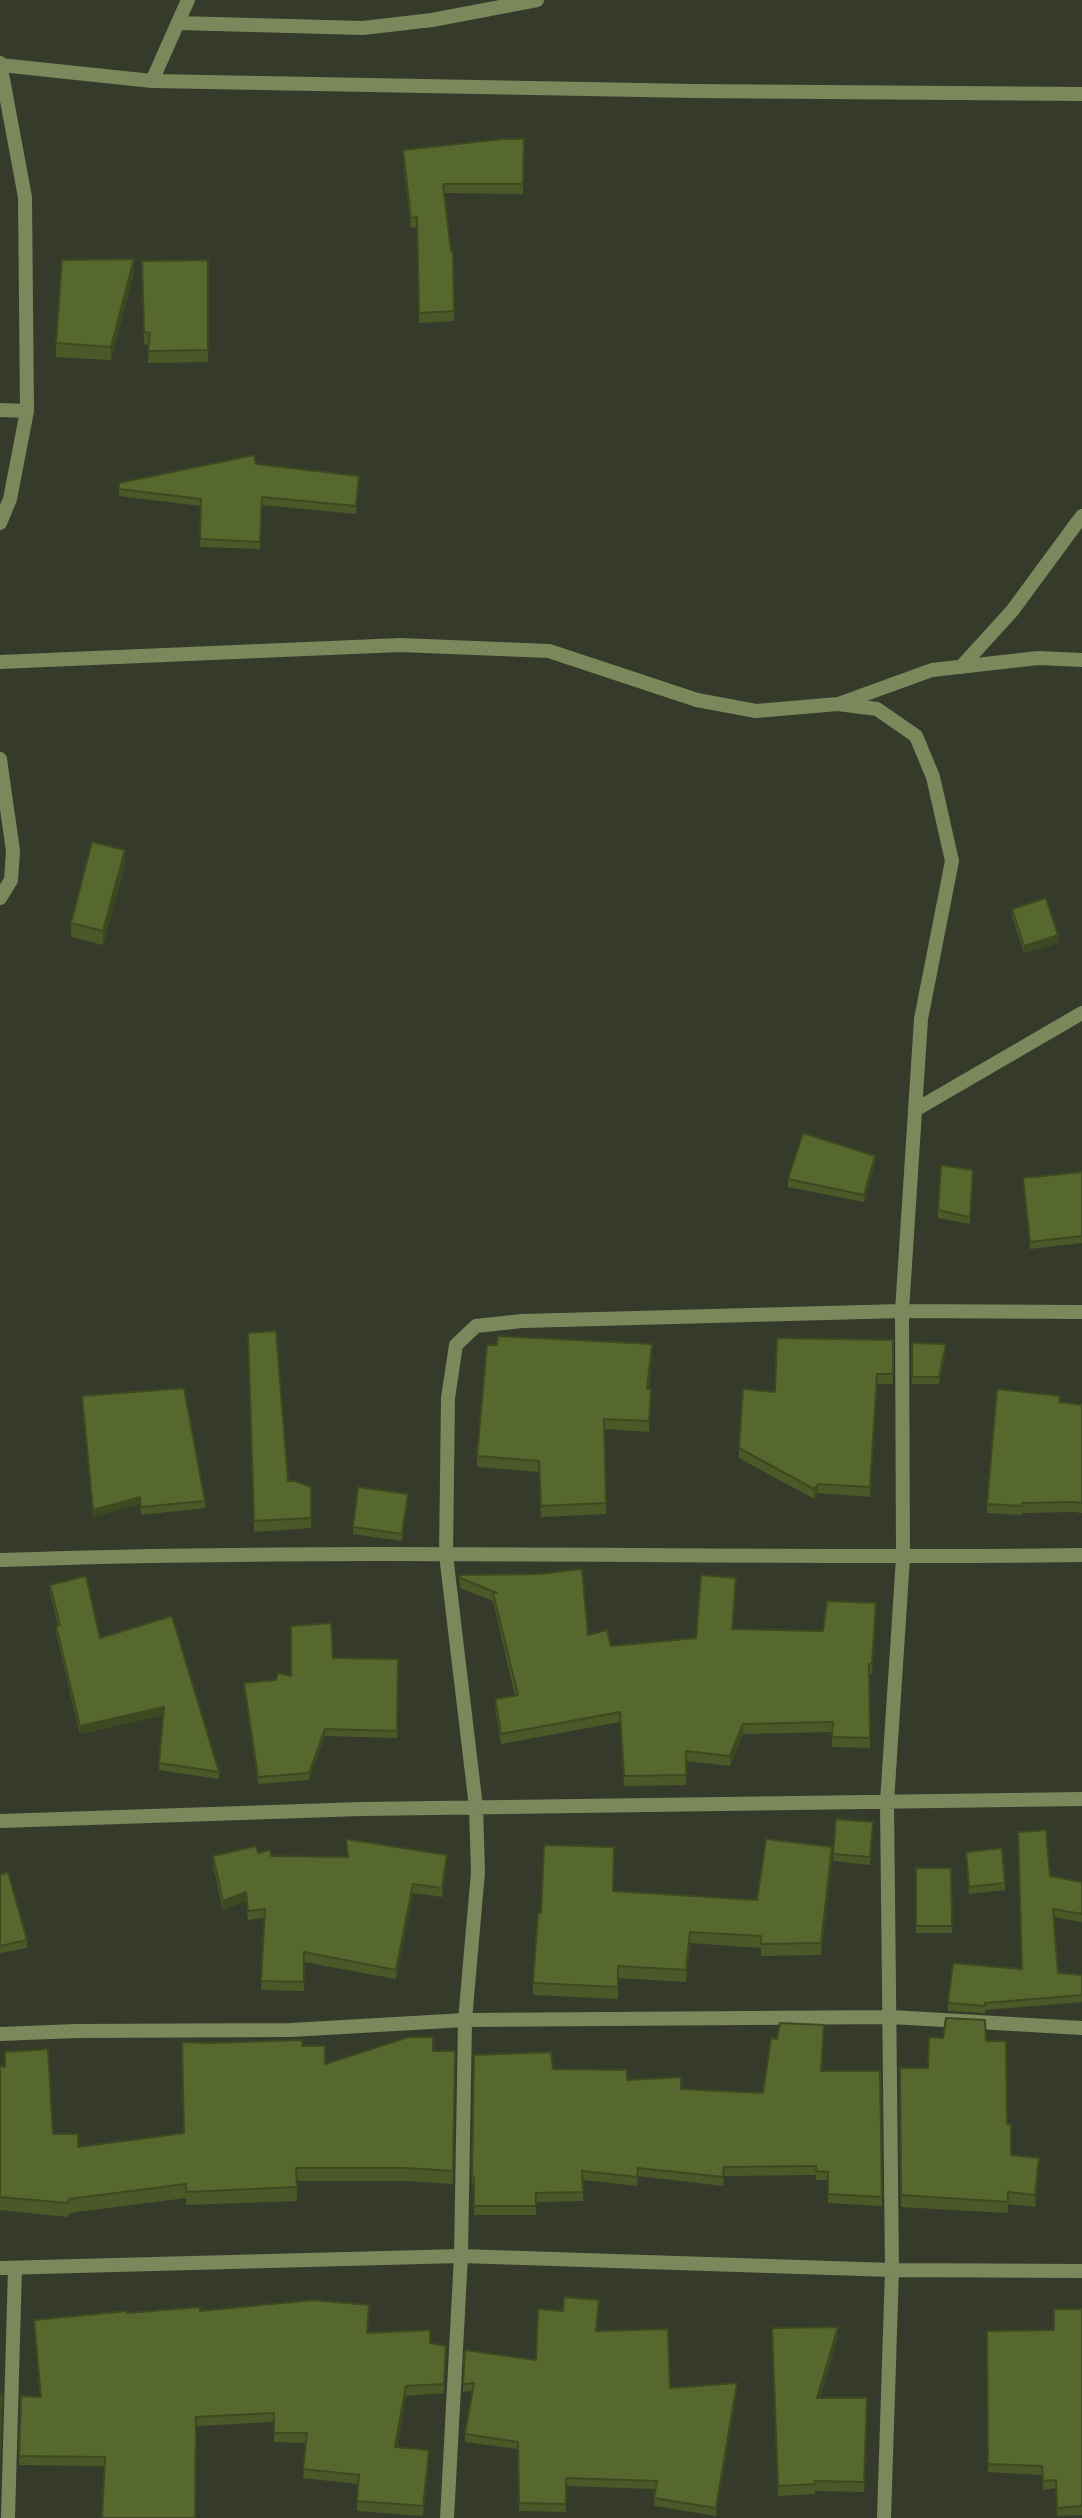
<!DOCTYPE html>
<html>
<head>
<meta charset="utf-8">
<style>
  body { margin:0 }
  canvas { display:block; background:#353a2a }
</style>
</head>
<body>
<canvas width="1082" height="2518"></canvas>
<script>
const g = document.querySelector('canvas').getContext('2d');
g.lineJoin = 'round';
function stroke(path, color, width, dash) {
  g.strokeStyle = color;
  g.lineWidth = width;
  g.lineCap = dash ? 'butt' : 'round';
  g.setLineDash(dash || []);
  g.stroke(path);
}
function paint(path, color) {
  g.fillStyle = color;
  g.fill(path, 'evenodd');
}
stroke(new Path2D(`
  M 178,23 L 363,28 L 432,20 L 537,0
  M 0,63 L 25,197 L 27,411 L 10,499 L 0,523
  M 0,65 L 152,81 L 694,91 L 1082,94
  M 152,81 L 188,0
  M 0,410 L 27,411
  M 0,662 L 400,645 L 549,651 L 697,700 L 756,711 L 838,704 L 877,709 L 916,736 L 933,777 L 952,861 L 921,1019 L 902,1311 L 903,1558 L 887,1802 L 892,2270 L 884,2518
  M 961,667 L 1012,611 L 1082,516
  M 841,703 L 932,670 L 1038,658 L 1082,660
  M 0,759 L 13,851 L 11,880 L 0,898
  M 915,1110 L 1082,1013
  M 0,1560 C 360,1547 721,1560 1082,1555
  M 0,1821 L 362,1809 L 1082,1799
  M 0,2034 L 76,2031 L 291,2030 L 465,2020 L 891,2017 L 1082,2028
  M 0,2268 L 461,2256 L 892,2270 L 1082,2271
  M 8,2518 L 15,2268
  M 447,2518 L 461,2256 L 465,2020 L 478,1872 L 476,1807 L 446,1555 L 448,1398 L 456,1345 L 476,1326 L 522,1321 L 902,1311 L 1082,1312`), '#7a885c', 14);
paint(new Path2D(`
  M 524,139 L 523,194 L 444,193 L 451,251 L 453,251 L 454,321 L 419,323 L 417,227 L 411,228 L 403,160 L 403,150 Z
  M 208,260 L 208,362 L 148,363 L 149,345 L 144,344 L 142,273 Z
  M 134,273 L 111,360 L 56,357 L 56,343 Z
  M 256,464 L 359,483 L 356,514 L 262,505 L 260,549 L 200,547 L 201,506 L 119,496 L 119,483 Z
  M 125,864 L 103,945 L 71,937 L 71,923 Z
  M 1012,909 L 1058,943 L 1024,953 L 1012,916 Z
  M 875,1163 L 864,1202 L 788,1187 L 788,1179 Z
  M 973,1170 L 970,1224 L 938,1218 L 938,1210 Z
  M 1082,1172 L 1082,1247 L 1082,1243 L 1030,1249 L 1023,1178 Z
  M 248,1333 L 288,1481 L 311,1487 L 311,1528 L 254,1532 Z
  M 893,1340 L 893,1384 L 877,1384 L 870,1497 L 818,1493 L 814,1499 L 739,1458 L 739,1448 L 775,1392 Z
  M 912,1343 L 946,1351 L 939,1384 L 912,1384 Z
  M 652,1355 L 649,1389 L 651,1399 L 649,1432 L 604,1429 L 606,1514 L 541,1517 L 539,1472 L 477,1467 L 477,1456 Z
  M 82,1396 L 205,1501 L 205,1508 L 141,1515 L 140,1504 L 93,1517 Z
  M 1060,1402 L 1082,1405 L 1082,1513 L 1074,1512 L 1022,1513 L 1022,1515 L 987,1513 L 987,1504 Z
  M 408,1501 L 402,1541 L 353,1534 L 353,1527 Z
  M 459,1575 L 611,1646 L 696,1638 L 736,1588 L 733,1629 L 823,1631 L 876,1613 L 872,1674 L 869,1674 L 870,1748 L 832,1747 L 832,1732 L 743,1734 L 730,1766 L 686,1761 L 686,1785 L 624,1786 L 620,1722 L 501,1744 L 495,1709 L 495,1699 L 515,1696 L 493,1601 L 460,1588 Z
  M 50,1585 L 100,1638 L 219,1772 L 219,1779 L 159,1770 L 163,1715 L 80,1734 L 56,1633 L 56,1626 L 58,1625 L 50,1592 Z
  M 333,1658 L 398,1659 L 397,1738 L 325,1736 L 309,1780 L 258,1784 L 244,1690 L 244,1683 L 276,1680 L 291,1676 Z
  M 873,1829 L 870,1865 L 833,1861 L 833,1854 Z
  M 346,1839 L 447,1864 L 442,1897 L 413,1893 L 396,1979 L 304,1962 L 304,1991 L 261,1990 L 264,1918 L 248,1920 L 246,1901 L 223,1910 L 213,1865 L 213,1856 L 258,1853 L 271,1856 L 347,1857 Z
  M 966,1852 L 1005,1883 L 1005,1890 L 969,1894 Z
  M 832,1859 L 821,1955 L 761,1956 L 761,1948 L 690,1943 L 686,1982 L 618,1978 L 618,1999 L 533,1995 L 533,1983 L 541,1913 L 613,1891 L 757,1900 Z
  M 916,1868 L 951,1868 L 952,1933 L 916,1933 Z
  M 0,1875 L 27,1940 L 27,1948 L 0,1953 Z
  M 1050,1876 L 1082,1882 L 1082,1922 L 1053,1917 L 1058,1973 L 1082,1975 L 1082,2002 L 985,2010 L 985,2013 L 948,2011 L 948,2003 L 1022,1969 Z
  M 824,2034 L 822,2071 L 880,2071 L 882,2206 L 828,2203 L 828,2180 L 816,2180 L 816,2175 L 724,2176 L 723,2186 L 638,2176 L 637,2186 L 583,2180 L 583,2201 L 536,2202 L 536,2215 L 474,2215 L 474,2185 L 472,2185 L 474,2055 L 681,2089 L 763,2093 L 777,2039 Z
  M 986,2041 L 1007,2124 L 1011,2155 L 1039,2170 L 1035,2207 L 1008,2204 L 1008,2213 L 901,2207 L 900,2068 L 928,2068 Z
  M 210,2043 L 302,2046 L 325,2064 L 433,2051 L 455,2051 L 453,2184 L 406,2181 L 297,2181 L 297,2201 L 186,2205 L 186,2198 L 69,2213 L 68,2217 L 0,2210 L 0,2066 L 5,2067 L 5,2052 L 53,2134 L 78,2147 L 184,2133 Z
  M 599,2308 L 597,2331 L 670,2388 L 737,2391 L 716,2516 L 654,2506 L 655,2489 L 566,2486 L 566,2512 L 519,2511 L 518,2449 L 465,2442 L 465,2434 L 472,2391 L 463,2392 L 465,2350 L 536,2360 L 563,2311 Z
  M 1082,2309 L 1082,2515 L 1057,2516 L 1056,2488 L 1043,2490 L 1042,2475 L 988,2472 L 987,2331 L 1054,2330 Z
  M 200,2311 L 368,2333 L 446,2346 L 444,2393 L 406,2396 L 397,2447 L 429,2459 L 423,2516 L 357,2511 L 358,2484 L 303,2478 L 306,2443 L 274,2442 L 274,2422 L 196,2426 L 104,2466 L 19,2465 L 21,2396 L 40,2397 L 34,2320 L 127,2313 Z
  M 838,2336 L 820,2398 L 867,2398 L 864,2492 L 815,2491 L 815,2494 L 778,2496 L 772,2337 Z`), '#4b5928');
paint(new Path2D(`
  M 134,259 L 134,273 L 111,360 L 111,347 Z
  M 125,850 L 125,864 L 103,945 L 103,931 Z
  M 1058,935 L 1058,943 L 1024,953 L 1024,946 Z
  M 875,1156 L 875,1163 L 864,1202 L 864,1195 Z
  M 652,1344 L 652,1355 L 647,1399 L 647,1389 Z
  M 946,1344 L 946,1351 L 939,1384 L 939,1377 Z
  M 877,1374 L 877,1384 L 870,1497 L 870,1487 Z
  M 818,1484 L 818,1493 L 814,1499 L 814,1489 Z
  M 408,1494 L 408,1501 L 402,1541 L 402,1534 Z
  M 140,1497 L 140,1504 L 93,1517 L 93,1510 Z
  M 164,1707 L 164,1715 L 80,1734 L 80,1726 Z
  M 743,1724 L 743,1734 L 730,1766 L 730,1756 Z
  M 325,1729 L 325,1736 L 309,1780 L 309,1773 Z
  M 832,1847 L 832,1859 L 821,1955 L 821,1943 Z
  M 447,1855 L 447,1864 L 442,1897 L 442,1888 Z
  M 413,1884 L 413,1893 L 396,1979 L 396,1970 Z
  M 246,1892 L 246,1901 L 223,1910 L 223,1901 Z
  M 690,1932 L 690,1943 L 686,1982 L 686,1970 Z
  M 1039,2158 L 1039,2170 L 1035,2207 L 1035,2195 Z
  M 838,2327 L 838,2336 L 817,2408 L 817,2398 Z
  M 737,2383 L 737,2391 L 716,2516 L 716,2508 Z
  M 406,2386 L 406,2396 L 395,2456 L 395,2447 Z
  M 429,2450 L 429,2459 L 423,2516 L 423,2506 Z`), '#3d4920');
const building = new Path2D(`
  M 503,139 L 524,139 L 523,184 L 443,184 L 451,251 L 453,251 L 454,311 L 419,313 L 417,217 L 411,218 L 403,150 Z
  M 134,259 L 111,347 L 56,343 L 62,260 Z
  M 208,260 L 208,350 L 148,351 L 150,333 L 144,332 L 142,261 Z
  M 254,455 L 256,464 L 359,476 L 356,506 L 262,497 L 260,542 L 200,539 L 201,499 L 119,489 L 119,483 Z
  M 92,842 L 125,850 L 103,931 L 71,923 Z
  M 1046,898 L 1058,935 L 1024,946 L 1012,909 Z
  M 803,1133 L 875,1156 L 864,1195 L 788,1179 Z
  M 941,1165 L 973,1170 L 970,1217 L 938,1210 Z
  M 1082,1172 L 1082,1236 L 1030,1242 L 1023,1178 Z
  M 276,1331 L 288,1481 L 295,1481 L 311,1487 L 311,1518 L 254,1521 L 248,1333 Z
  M 498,1336 L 652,1344 L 647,1389 L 651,1389 L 649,1421 L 604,1419 L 606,1503 L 541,1506 L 539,1461 L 477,1456 L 487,1345 L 497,1345 Z
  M 777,1338 L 893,1340 L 893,1374 L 877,1374 L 870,1487 L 818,1484 L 814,1489 L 739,1448 L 743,1389 L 775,1392 Z
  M 912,1343 L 946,1344 L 939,1377 L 912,1377 Z
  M 184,1388 L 205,1501 L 141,1507 L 140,1497 L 93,1510 L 82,1396 Z
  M 997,1389 L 1060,1396 L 1059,1402 L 1082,1405 L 1082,1503 L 1074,1502 L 1022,1503 L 1022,1506 L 987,1504 Z
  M 358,1487 L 408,1494 L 402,1534 L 353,1527 Z
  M 582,1569 L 588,1635 L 607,1630 L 611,1646 L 696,1638 L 701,1575 L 736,1578 L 732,1629 L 823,1631 L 827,1601 L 876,1603 L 872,1664 L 869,1664 L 870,1738 L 832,1737 L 833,1722 L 743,1724 L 730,1756 L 686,1751 L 686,1775 L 624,1776 L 620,1712 L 501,1734 L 495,1699 L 518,1695 L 493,1593 L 497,1593 L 460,1578 L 459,1575 L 540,1574 Z
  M 86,1576 L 100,1638 L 172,1616 L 219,1772 L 159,1763 L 164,1707 L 80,1726 L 56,1626 L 60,1625 L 50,1585 Z
  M 331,1623 L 333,1658 L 398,1659 L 397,1731 L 325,1729 L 309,1773 L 258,1777 L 244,1683 L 276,1680 L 278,1673 L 291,1676 L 291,1626 Z
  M 836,1819 L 873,1822 L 870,1857 L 833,1854 Z
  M 1046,1830 L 1050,1876 L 1082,1882 L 1082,1914 L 1053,1909 L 1058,1973 L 1082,1975 L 1082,1995 L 985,2003 L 985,2006 L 948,2003 L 953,1963 L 1022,1969 L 1018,1832 Z
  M 346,1839 L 447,1855 L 442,1888 L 413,1884 L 396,1970 L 304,1952 L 304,1982 L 261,1981 L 265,1909 L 248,1911 L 246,1892 L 223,1901 L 213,1856 L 256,1846 L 258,1853 L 270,1850 L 271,1856 L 348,1857 Z
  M 766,1839 L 832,1847 L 821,1943 L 761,1944 L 761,1936 L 690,1932 L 686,1970 L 618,1966 L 618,1987 L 533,1983 L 538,1913 L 541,1913 L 544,1845 L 614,1847 L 613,1891 L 757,1900 Z
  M 1002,1848 L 1005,1883 L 969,1887 L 966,1852 Z
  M 916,1868 L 951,1868 L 952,1926 L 916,1926 Z
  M 8,1872 L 27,1940 L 0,1946 L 0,1875 Z
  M 946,2018 L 985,2020 L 986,2041 L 1006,2041 L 1007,2124 L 1011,2124 L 1011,2155 L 1039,2158 L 1035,2195 L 1008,2192 L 1008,2202 L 901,2195 L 900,2068 L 928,2068 L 929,2037 L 943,2038 Z
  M 780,2023 L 824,2025 L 821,2071 L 880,2071 L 882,2197 L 828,2194 L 828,2172 L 816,2171 L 816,2166 L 724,2167 L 723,2177 L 638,2168 L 637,2177 L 582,2171 L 583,2192 L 536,2193 L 536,2206 L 474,2206 L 474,2176 L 472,2176 L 474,2055 L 551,2052 L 553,2069 L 627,2070 L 627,2080 L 681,2077 L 681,2089 L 763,2093 L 771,2038 L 777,2039 Z
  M 409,2037 L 433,2037 L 433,2051 L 455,2051 L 453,2171 L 406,2168 L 296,2168 L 297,2187 L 186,2192 L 186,2184 L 69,2199 L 68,2203 L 0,2197 L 0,2066 L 5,2067 L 5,2052 L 48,2049 L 53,2134 L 78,2134 L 78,2147 L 184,2133 L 182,2042 L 210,2043 L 302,2040 L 302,2046 L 325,2046 L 325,2064 Z
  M 564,2297 L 599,2300 L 596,2331 L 668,2329 L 670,2388 L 737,2383 L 716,2508 L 654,2498 L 657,2481 L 566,2478 L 566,2504 L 519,2503 L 518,2442 L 465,2434 L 474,2383 L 463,2384 L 465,2350 L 536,2360 L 538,2309 L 563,2311 Z
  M 313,2300 L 369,2305 L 367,2333 L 430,2330 L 430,2343 L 446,2346 L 444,2384 L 406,2386 L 395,2447 L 429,2450 L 423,2506 L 357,2501 L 359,2475 L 303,2469 L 307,2433 L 274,2433 L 274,2413 L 196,2417 L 195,2518 L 102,2518 L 105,2457 L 19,2456 L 21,2396 L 41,2397 L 34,2320 L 127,2311 L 127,2313 L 200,2307 L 200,2311 Z
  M 1054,2309 L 1082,2309 L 1082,2506 L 1057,2508 L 1056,2480 L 1043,2481 L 1042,2466 L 988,2464 L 987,2331 L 1054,2330 Z
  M 838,2327 L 817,2398 L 867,2398 L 864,2482 L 815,2481 L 815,2484 L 778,2486 L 772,2328 Z
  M 0,2395 L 2,2395 L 0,2450 Z`);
paint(building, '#57682e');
stroke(building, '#3d4920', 2);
</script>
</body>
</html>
